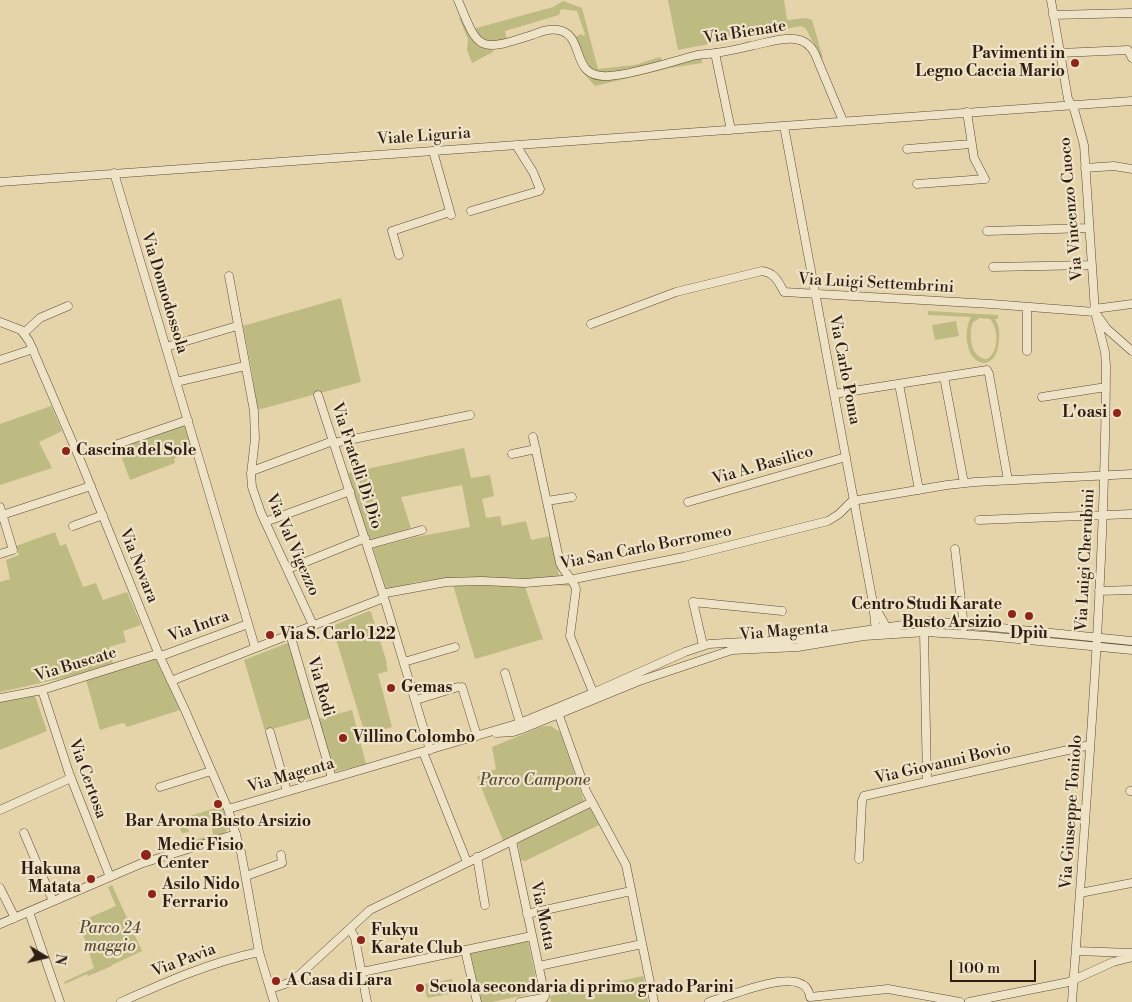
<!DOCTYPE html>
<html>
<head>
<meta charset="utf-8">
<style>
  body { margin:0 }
  #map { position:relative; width:1132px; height:1002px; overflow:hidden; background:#e5d4a9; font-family:"Libre Bodoni",serif }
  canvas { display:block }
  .north { position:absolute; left:20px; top:932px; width:50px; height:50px; -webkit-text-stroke:4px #eee3c7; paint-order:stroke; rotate:99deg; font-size:14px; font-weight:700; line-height:20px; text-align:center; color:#2f1c12 }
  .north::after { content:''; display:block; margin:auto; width:18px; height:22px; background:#2f1c12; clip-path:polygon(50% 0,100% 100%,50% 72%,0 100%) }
  .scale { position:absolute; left:950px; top:960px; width:86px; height:22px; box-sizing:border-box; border:2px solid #2f1c12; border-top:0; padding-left:6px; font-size:15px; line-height:18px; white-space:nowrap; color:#2f1c12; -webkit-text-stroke:4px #eee3c7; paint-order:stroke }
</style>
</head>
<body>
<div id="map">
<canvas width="1132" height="1002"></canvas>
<div class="north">N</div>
<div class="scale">100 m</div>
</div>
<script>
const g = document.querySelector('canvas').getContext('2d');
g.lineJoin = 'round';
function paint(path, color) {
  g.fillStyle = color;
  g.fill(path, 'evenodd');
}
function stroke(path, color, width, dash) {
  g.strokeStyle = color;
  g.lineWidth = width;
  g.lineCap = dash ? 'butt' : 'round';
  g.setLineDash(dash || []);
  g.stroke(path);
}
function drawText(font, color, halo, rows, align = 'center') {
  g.font = font + ' "Libre Bodoni",serif';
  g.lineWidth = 4.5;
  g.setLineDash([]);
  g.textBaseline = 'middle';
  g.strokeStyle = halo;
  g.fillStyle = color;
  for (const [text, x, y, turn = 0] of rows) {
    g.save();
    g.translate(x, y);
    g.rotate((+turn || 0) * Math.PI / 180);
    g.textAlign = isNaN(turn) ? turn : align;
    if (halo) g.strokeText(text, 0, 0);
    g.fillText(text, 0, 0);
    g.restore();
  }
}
paint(new Path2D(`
  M 668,0 L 784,0 L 787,20 L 806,18 L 812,20 L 823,58 L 821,58 L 806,29 L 801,26 L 678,50 Z
  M 563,1 L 582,8 L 598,69 L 635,65 L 660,57 L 663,61 L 608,74 L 590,71 L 575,37 L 581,34 L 584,36 L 585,34 L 577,11 L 561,9 L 559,15 L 505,31 L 507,40 L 500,42 L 481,40 L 473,29 L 553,7 Z
  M 463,17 L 470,34 L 492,49 L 493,52 L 472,63 L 467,50 L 468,39 L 459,18 Z
  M 702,58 L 702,63 L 670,68 L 595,86 L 580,69 L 609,78 Z
  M 341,298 L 361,382 L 257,410 L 252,372 L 243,326 Z
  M 928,311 L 998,315 L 998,319 L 995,319 C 1000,327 1000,336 998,346 C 997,358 986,370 974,358 C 965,349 965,327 971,317 L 928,315 ZM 980,318 L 990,319 C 999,329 999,353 987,359 C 971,359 968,335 973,322 Z
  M 956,321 L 959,336 L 935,340 L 932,325 Z
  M 51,406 L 62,431 L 39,442 L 52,468 L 0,485 L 0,424 Z
  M 185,424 L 192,451 L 174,459 L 175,463 L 130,480 L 118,448 Z
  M 464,448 L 471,478 L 490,475 L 494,496 L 482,499 L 486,518 L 500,516 L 502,526 L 526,521 L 531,540 L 551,536 L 558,572 L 559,575 L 573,586 L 524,584 L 543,639 L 475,659 L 451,578 L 416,582 L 387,591 L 373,548 L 416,537 L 470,527 L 462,485 L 401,497 L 411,528 L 370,540 L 348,473 Z
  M 55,532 L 60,546 L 66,544 L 83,587 L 96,583 L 103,600 L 127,592 L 141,625 L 123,631 L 126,642 L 109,647 L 113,664 L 68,677 L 0,692 L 0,582 L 10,579 L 6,560 L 19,555 L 16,546 Z
  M 369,611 L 371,612 L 387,663 L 386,664 L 388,671 L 378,674 L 392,727 L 375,732 L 364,731 L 332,626 Z
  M 290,642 L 312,718 L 265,731 L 244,660 Z
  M 155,657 L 180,710 L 127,727 L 125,724 L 122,723 L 100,730 L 86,680 Z
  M 34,693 L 47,731 L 0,750 L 0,701 Z
  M 352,710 L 366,764 L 334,772 L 318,719 Z
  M 543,726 L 551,726 L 560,732 L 584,801 L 503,841 L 477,777 L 496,769 L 492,747 Z
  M 222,806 L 230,825 L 225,833 L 188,846 L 186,845 L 184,839 L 188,837 L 190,842 L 213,834 L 212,828 L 214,825 L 211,824 L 210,820 L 188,827 L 189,832 L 182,833 L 176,820 Z
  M 590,808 L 599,825 L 525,861 L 521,860 L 518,843 Z
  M 112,885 L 142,951 L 112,965 L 112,966 L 88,976 L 87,974 L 65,984 L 64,982 L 94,968 L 79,922 L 116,906 L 108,887 Z
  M 528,941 L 538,989 L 535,993 L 492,1002 L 481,1002 L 470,953 Z
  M 643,976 L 648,1002 L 551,1002 L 550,996 Z
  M 452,979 L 455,993 L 427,998 L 424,984 Z`), '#bdba82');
const minor = new Path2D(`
  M 458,0 C 479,52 479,52 532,35 C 540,32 549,28 558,30 C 587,35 568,79 609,76 C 636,74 670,62 697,55 C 704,54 710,54 716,53 C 728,51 739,49 750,46 C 763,44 781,37 795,39 C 804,40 811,46 815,54 L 843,121
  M 1051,0 L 1068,99 L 1074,109 L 1084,145 L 1095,312 L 1105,352 L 1106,366 C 1105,579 1087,791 1072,1002
  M 1053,15 L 1132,13
  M 715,53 L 731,130
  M 1060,53 L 1128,50 L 1132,58
  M 784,126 L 873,603 L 875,623 L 878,632
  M 907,149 L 971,144
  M 433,151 L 451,215
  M 1085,168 L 1114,166 L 1132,169
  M 114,173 L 255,647
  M 0,182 L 1132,101
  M 917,184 L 985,179 L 974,158 L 967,112
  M 471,211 L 539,191 L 540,189 L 533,172 L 516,145
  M 987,231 L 1089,228
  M 399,255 L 392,231 L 450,212
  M 993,267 L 1091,265
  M 229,276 L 254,411 L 255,439 L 251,474 L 252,487 L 261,513 L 313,625
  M 1027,307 L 1027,351
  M 1094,309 L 1132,304
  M 0,322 L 21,330 L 29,341 L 81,462 L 159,655 L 185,710 L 228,809 L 241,852 L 259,952 L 274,1002
  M 591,324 L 676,292 L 762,271 C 775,273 778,281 784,292 L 991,304 L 1095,312 L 1107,329 L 1132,351
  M 24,333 L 40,318 L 68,306
  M 166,347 L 237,326
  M 0,360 L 33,349
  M 944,377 L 964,483
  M 176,382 L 245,366
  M 899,384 L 919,490
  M 834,394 L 987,370 L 989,374 L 1008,480
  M 318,395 L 386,604 L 430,750
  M 1042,397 L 1106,387
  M 533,437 L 560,563 C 564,573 573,579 576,589 L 570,636 L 595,697
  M 334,443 L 470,415
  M 115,445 L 188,420
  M 512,454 L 536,449
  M 252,471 L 333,441
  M 547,501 L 572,497
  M 688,502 L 846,457
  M 0,507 L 13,550 L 0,554
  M 2,515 L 91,486
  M 979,520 L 1132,514
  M 265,522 L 350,491
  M 73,526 L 103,515
  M 367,545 L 422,530
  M 955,549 L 964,627
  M 288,569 L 365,538
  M 1099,591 L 1132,590
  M 875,607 L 888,630
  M 924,632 L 927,781
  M 290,634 L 332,778
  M 703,645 L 693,602 L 782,611
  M 404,662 L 455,647
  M 505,673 L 521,726
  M 171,681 L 381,599 L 386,593 L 446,582 L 482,581 L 525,583 L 574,579 L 684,557 L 828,521 L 839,514 L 852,501 L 947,485 L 975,482 L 1132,474
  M 462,687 L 477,736
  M 42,690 L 69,773 L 110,877
  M 0,698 L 42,690 L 154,655 L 164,655 L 248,624
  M 416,700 L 458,687
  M 557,710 L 586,791 L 626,865 L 654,1002
  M 270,732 L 287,791
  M 496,733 L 513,732 L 522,729 L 639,681 L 732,650 L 798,647 L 864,636 L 926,632 L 987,636 L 1132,650
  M 423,752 L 467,862
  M 160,787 L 211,771
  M 1130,791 L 1132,791
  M 228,809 L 520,723 L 593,693 L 685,652 L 709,644 L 813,638 L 931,621 L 1132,641
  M 0,810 L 71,778
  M 24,833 L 53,901
  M 512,841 L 545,996 L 544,998 L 520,1002
  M 477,857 L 485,905
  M 859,859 L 862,801 L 864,796 L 1090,745
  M 246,876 L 282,863 L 281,855
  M 0,888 L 15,918
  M 1080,893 L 1132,883
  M 29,912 L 60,1002
  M 527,914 L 631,891
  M 0,924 L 140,864 L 236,834
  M 350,929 L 355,938 L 367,1002
  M 465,950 L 477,1002
  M 1076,951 L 1132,953
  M 539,966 L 642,944
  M 362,972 L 532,936
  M 270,989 L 288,983 L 295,979 L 370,910 L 592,802
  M 121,1002 C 166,982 211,962 259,952
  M 709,1002 C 729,996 780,975 799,983 C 806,985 809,990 810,997 L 888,989 L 960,1002
  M 969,1002 L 1069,982 L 1113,962 L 1132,957`);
stroke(minor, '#5c4a38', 9);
stroke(minor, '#eee3c7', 8);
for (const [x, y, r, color] of [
  [1075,63,5,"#8f2418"],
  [1117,413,5,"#8f2418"],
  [66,451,5,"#8f2418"],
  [1012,614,5,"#8f2418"],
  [1029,616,5,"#8f2418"],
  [270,635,5,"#8f2418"],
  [391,688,5,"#8f2418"],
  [343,738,5,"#8f2418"],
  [218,804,5,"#8f2418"],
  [146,855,6,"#8f2418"],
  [91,879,5,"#8f2418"],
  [152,894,5,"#8f2418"],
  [361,940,5,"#8f2418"],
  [276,981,5,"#8f2418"],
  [420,988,5,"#8f2418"]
]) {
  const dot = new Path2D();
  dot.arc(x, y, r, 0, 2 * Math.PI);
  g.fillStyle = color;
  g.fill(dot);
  stroke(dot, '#eee3c7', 2);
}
drawText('16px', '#2f1c12', '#eee3c7', [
  ["Via Bienate",745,33,-9],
  ["Viale Liguria",424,137,-4],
  ["Via Vincenzo Cuoco",1072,209,-95],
  ["Via Luigi Settembrini",876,284,3],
  ["Via Domodossola",164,293,73],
  ["Via Carlo Poma",844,370,79],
  ["Via Fratelli Di Dio",356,466,72],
  ["Via A. Basilico",763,466,-16],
  ["Via Val Vigezzo",292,545,66],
  ["Via San Carlo Borromeo",646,548,-11],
  ["Via Luigi Cherubini",1086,560,-87],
  ["Via Novara",138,566,68],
  ["Via Intra",199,627,-20],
  ["Via Magenta",784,632,-5],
  ["Via Buscate",76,665,-17],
  ["Via Rodi",320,687,74],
  ["Via Giovanni Bovio",943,764,-13],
  ["Via Magenta",291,776,-16],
  ["Via Certosa",87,779,70],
  ["Via Giuseppe Toniolo",1072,812,-86],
  ["Via Motta",542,916,78],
  ["Via Pavia",184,961,-21]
]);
drawText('bold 16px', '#2f1c12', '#eee3c7', [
  ["Pavimenti in",1065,54,"right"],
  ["Legno Caccia Mario",1065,72,"right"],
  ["L'oasi",1107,413,"right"],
  ["Cascina del Sole",76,451],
  ["Centro Studi Karate",1002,605,"right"],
  ["Busto Arsizio",1002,623,"right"],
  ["Dpiù",1029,634,"center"],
  ["Via S. Carlo 122",280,635],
  ["Gemas",401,688],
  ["Villino Colombo",353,738],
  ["Bar Aroma Busto Arsizio",218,822,"center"],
  ["Medic Fisio",157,846],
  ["Center",157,864],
  ["Hakuna",81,870,"right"],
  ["Matata",81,888,"right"],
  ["Asilo Nido",162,885],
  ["Ferrario",162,903],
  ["Fukyu",371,931],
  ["Karate Club",371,949],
  ["A Casa di Lara",286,981],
  ["Scuola secondaria di primo grado Parini",430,988]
], 'left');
drawText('italic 16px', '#5a4b34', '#eee3c7', [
  ["Parco Campone",535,781],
  ["Parco 24",110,929],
  ["maggio",110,947]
]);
</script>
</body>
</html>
